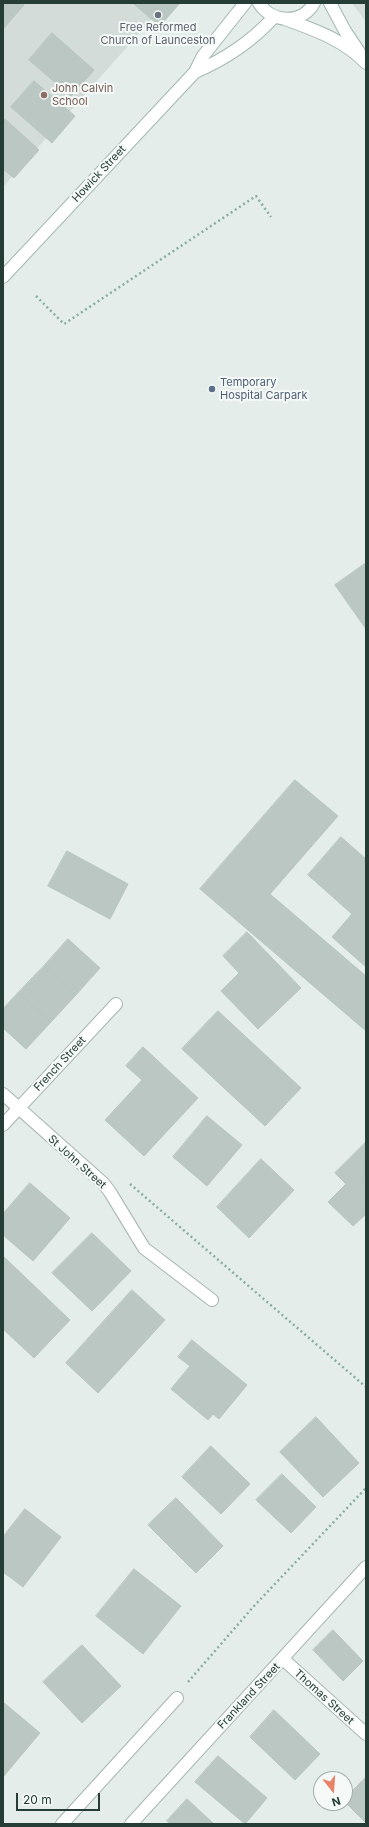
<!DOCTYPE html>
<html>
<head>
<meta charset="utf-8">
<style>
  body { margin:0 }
  #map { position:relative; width:369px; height:1827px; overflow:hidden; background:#e4ede9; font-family:Inter,sans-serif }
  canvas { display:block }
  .frame { position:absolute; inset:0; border:4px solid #253d36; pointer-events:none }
  .north { position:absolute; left:313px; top:1771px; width:40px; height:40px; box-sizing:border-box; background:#f5f9f7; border:1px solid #a2aeaa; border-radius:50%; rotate:163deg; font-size:11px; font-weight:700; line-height:16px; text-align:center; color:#253d36 }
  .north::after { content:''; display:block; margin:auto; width:14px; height:18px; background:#e88367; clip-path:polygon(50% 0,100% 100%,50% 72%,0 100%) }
  .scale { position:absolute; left:16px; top:1793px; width:84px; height:18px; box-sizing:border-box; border:2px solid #253d36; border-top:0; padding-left:5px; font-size:12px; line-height:14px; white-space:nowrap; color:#253d36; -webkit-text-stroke:3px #f5f9f7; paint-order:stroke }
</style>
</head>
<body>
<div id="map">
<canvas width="369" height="1827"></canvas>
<div class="frame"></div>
<div class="north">N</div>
<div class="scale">20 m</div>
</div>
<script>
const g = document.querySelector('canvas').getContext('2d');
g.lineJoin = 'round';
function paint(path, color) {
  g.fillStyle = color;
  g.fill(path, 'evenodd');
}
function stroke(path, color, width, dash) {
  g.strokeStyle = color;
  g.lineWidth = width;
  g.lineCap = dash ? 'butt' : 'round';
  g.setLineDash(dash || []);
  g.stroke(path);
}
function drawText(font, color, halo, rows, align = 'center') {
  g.font = font + ' Inter,sans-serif';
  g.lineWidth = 4;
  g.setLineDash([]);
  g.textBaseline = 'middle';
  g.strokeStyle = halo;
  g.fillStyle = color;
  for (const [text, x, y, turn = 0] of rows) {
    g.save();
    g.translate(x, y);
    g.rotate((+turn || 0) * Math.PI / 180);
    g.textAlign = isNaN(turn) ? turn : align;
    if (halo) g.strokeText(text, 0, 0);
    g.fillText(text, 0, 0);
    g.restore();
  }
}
paint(new Path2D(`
  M 3,3 L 166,3 L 3,187 Z
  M 352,3 L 366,3 L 366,22 Z`), '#d3dcd8');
const building = new Path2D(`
  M 3,3 L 22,3 L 24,5 L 3,29 Z
  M 133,3 L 180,3 L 160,26 Z
  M 52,33 L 94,70 L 71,96 L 29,60 Z
  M 34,81 L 75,116 L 52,143 L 11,107 Z
  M 5,119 L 39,150 L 14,178 L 3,169 L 3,121 Z
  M 366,563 L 366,629 L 335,585 Z
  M 295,780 L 338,816 L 270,894 L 366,976 L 366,1031 L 200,889 Z
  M 341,837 L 366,859 L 366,967 L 332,937 L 352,914 L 308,875 Z
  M 67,851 L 128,884 L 110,919 L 48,886 Z
  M 247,932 L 301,988 L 258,1029 L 221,991 L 239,973 L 223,956 Z
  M 68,939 L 100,968 L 75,996 L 44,966 Z
  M 44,966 L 75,996 L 51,1022 L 18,993 Z
  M 18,993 L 51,1022 L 26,1049 L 3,1028 L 3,1009 Z
  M 218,1011 L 301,1088 L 265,1126 L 182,1049 Z
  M 143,1047 L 198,1098 L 144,1156 L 105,1120 L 142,1080 L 126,1066 Z
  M 207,1116 L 242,1145 L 207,1186 L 173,1157 Z
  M 365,1143 L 366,1214 L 353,1226 L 328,1202 L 346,1184 L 335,1173 Z
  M 261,1159 L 294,1190 L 249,1238 L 217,1207 Z
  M 30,1183 L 70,1218 L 33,1261 L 3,1235 L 3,1214 Z
  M 92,1233 L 131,1271 L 92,1311 L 52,1273 Z
  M 3,1256 L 70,1320 L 34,1358 L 3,1329 Z
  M 132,1290 L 165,1320 L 98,1393 L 66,1363 Z
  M 192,1340 L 247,1385 L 219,1419 L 213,1414 L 208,1420 L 171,1389 L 190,1366 L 178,1357 Z
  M 316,1417 L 359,1463 L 323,1497 L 280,1452 Z
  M 211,1446 L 250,1484 L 221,1514 L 182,1477 Z
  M 282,1474 L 316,1507 L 291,1533 L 256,1500 Z
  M 176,1498 L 223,1546 L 196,1573 L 148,1525 Z
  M 25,1509 L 61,1537 L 23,1587 L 3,1572 L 3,1537 Z
  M 134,1569 L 181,1606 L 143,1654 L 96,1616 Z
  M 333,1630 L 363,1661 L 343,1681 L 313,1650 Z
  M 82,1645 L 121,1686 L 82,1723 L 43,1682 Z
  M 3,1702 L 40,1733 L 3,1777 Z
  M 274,1710 L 320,1754 L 295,1780 L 250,1737 Z
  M 218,1756 L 267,1798 L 245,1824 L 195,1782 Z
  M 366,1777 L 366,1823 L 345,1802 L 345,1799 Z
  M 187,1799 L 214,1824 L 171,1824 L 167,1821 Z`);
paint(building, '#bac7c2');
stroke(building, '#b7c6bf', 1);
const street = new Path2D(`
  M 3,1094 L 103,1183 L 110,1192 L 144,1248 L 212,1300
  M 3,1125 L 116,1004
  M 283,1659 L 366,1734
  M 62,1824 L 177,1698
  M 131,1824 L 366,1567`);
const secondary = new Path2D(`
  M 259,3 C 271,23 302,25 314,3
  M 330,3 L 345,31 L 359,52
  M 285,19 C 315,30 344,40 366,63
  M 195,72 C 226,59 251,42 274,17
  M 3,277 L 195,72 L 203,56 L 245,3`);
stroke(street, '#a7b5b0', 14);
stroke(secondary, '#a3b8b0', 14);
stroke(new Path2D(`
  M 36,296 L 64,324 L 256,196 L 271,217
  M 130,1184 L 366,1387
  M 188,1682 L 254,1606 L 366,1488`), '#87aea1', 2.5, [2, 3]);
stroke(street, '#fff', 12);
stroke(secondary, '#fff', 12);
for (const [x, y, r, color] of [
  [158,15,4,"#6b7280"],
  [44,95,4,"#8d6e63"],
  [212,389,4,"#5c6f8a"]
]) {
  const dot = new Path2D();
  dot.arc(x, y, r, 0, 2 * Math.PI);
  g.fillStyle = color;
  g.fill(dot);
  stroke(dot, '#f5f9f7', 1.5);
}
drawText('11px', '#5b616d', '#f5f9f7', [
  ["Free Reformed",158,28],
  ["Church of Launceston",158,41]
]);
drawText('11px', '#785e54', '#f5f9f7', [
  ["John Calvin",52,89],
  ["School",52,102]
], 'left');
drawText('11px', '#253d36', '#f5f9f7', [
  ["Howick Street",99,174,-47],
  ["French Street",60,1064,-47],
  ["St John Street",77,1162,42],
  ["Frankland Street",249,1696,-47],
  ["Thomas Street",324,1697,42]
]);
drawText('11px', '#4e5e75', '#f5f9f7', [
  ["Temporary",220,383],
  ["Hospital Carpark",220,396]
], 'left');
</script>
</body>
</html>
